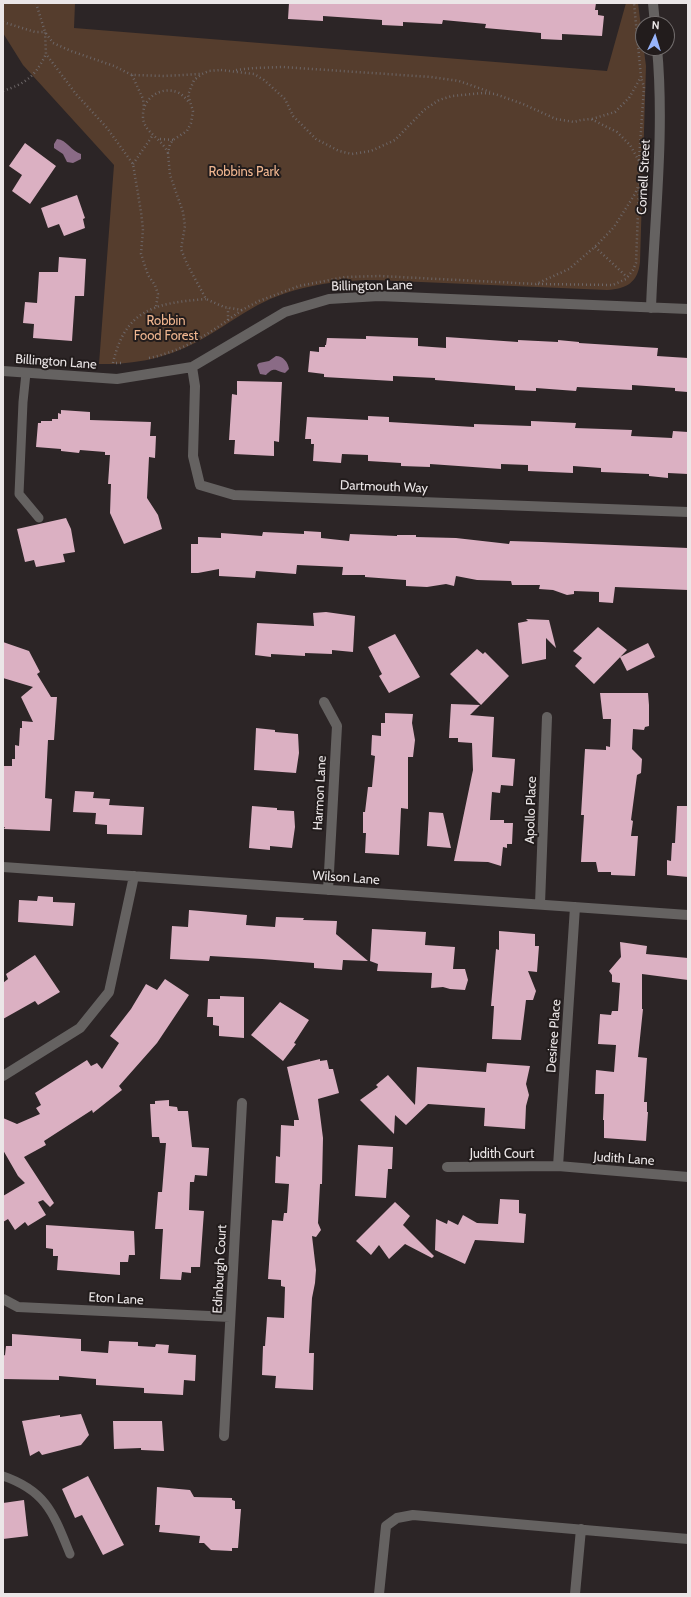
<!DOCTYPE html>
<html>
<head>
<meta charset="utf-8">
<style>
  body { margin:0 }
  #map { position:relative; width:691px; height:1597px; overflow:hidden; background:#2c2526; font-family:Cabin,sans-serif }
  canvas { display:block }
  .frame { position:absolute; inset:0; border:4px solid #ebe6e7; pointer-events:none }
  .north { position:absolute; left:635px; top:16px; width:40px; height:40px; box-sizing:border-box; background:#221c1c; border:1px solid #726d6d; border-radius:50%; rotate:4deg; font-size:11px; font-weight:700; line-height:16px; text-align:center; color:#ebe6e7 }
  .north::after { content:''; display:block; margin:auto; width:14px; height:18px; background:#98b5fd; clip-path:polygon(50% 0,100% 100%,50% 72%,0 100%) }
</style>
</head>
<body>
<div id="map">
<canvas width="691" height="1597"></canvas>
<div class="frame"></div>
<div class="north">N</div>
</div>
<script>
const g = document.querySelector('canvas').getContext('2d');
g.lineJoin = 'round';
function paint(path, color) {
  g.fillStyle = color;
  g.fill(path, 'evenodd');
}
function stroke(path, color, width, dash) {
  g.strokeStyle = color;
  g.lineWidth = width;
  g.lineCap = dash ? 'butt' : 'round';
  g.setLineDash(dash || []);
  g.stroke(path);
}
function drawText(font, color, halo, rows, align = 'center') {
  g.font = font + ' Cabin,sans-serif';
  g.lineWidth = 4;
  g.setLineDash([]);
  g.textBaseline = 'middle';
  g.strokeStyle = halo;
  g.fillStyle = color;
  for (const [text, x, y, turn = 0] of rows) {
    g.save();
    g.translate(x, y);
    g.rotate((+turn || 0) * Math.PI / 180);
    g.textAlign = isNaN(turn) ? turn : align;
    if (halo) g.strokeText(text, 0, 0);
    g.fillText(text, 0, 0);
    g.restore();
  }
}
paint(new Path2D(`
  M 3,3 L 75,3 L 74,28 L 607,71 L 626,3 L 638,3 L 646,66 L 640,262 C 638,282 627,289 607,290 L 374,280 C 337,280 297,286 264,302 C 245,311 228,324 209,335 C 175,356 139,365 99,364 L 114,165 L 23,65 L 3,33 Z`), '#553d2d');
paint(new Path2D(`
  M 57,139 C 67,140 71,151 81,154 L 81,159 L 73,163 L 67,162 L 63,154 L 54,148 L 54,144 Z
  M 276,356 C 283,356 288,362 289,369 L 285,373 C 275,371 275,366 266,375 L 260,374 L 257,365 L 259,363 L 269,361 Z`), '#8a6b86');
paint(new Path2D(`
  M 289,3 L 596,3 L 595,10 L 598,10 L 598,15 L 604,16 L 602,36 L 562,34 L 562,40 L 541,39 L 541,33 L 485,28 L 486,24 L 443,20 L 442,24 L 403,22 L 403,26 L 382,25 L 382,20 L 323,16 L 323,21 L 288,19 Z
  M 25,143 L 56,166 L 30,204 L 12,191 L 22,175 L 9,166 Z
  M 77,195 L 85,218 L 83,219 L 85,228 L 64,236 L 59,224 L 48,228 L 41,208 Z
  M 59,257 L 86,259 L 84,296 L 75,296 L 72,341 L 33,338 L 34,324 L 23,323 L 25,302 L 37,303 L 39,272 L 58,272 Z
  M 366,336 L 418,338 L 418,346 L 446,348 L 446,337 L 518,342 L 518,340 L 558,342 L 558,340 L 579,342 L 579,343 L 658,348 L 657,356 L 688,358 L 688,392 L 675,391 L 675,388 L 632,385 L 632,390 L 577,387 L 576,391 L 536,388 L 536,391 L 515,390 L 515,386 L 435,380 L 435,378 L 393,376 L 393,381 L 324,377 L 324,374 L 308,372 L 310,351 L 319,352 L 319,347 L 325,347 L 325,345 L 326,345 L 327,338 L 366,339 Z
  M 237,381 L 282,382 L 279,442 L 274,441 L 274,456 L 234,454 L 235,440 L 229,440 L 232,394 L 237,395 Z
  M 61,410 L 90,412 L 90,420 L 151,422 L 150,436 L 156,436 L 155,458 L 149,457 L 147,498 L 158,515 L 162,529 L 124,544 L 110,513 L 111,484 L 108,484 L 110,455 L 105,455 L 105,452 L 80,450 L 79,453 L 61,451 L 61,449 L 36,447 L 38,423 L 41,423 L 41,421 L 52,421 L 52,419 L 58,419 L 58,413 L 61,414 Z
  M 368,416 L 389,417 L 389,422 L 474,427 L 474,424 L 531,426 L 531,421 L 576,423 L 575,428 L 632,430 L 631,436 L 672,438 L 673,431 L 688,432 L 688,474 L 668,473 L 668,478 L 649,476 L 649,474 L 601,472 L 601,468 L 573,466 L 573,473 L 528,471 L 528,465 L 501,464 L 501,469 L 430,464 L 430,467 L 401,466 L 401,463 L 368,461 L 368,455 L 342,454 L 341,463 L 313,461 L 314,444 L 311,444 L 311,439 L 305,439 L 307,417 L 368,420 Z
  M 66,518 L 71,529 L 75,552 L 63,554 L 65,562 L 36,567 L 34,560 L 25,562 L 17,529 Z
  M 304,531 L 321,532 L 321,538 L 349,541 L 350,534 L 397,536 L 397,535 L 416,535 L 416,537 L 456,538 L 509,544 L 510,541 L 542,542 L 688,548 L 688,590 L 615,587 L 613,603 L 599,602 L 599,592 L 574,591 L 574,594 L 567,595 L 553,590 L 539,589 L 540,585 L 512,585 L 511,581 L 477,580 L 456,576 L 454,586 L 446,584 L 427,587 L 406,586 L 406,580 L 365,577 L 365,575 L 342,575 L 343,567 L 297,565 L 296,574 L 256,571 L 255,578 L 219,576 L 219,569 L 198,573 L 191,573 L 191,544 L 198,544 L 198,537 L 221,538 L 221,533 L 262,536 L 263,532 L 304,534 Z
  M 326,612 L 355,616 L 353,652 L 332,650 L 332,654 L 305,653 L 305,656 L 271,654 L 271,657 L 255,655 L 257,623 L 314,626 L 313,613 Z
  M 526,619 L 549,620 L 556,648 L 546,638 L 546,659 L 522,664 L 518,623 L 528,621 Z
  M 598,627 L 627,650 L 594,684 L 575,666 L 582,658 L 573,651 Z
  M 395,634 L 420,677 L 389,693 L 379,676 L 382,674 L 368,647 Z
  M 3,642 L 29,651 L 40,672 L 37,674 L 51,697 L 57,697 L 54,740 L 48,740 L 45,798 L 52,799 L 50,831 L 4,829 L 5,827 L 3,827 L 3,766 L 12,766 L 12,759 L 15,759 L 15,745 L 19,746 L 20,728 L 22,728 L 22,721 L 33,722 L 21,697 L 33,687 L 3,678 Z
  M 648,643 L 655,657 L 627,671 L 620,657 Z
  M 477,649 L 483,654 L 485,652 L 509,676 L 481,705 L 450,674 Z
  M 600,693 L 648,693 L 649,705 L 649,726 L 645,727 L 644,730 L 633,729 L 632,749 L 642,759 L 641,773 L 637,775 L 631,820 L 633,821 L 631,836 L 638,836 L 635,876 L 611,875 L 611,872 L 598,872 L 596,862 L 581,862 L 584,815 L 581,815 L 585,749 L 606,750 L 606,746 L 610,747 L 611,719 L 603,719 Z
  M 451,704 L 480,705 L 470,715 L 494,717 L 492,757 L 515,759 L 513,786 L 501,785 L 500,793 L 492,792 L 490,820 L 504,820 L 504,823 L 513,823 L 512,844 L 507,844 L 507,848 L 503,847 L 501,866 L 488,862 L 454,861 L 473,770 L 472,743 L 458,742 L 458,738 L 449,738 Z
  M 385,713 L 413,714 L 412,723 L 415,740 L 413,757 L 408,757 L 408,809 L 401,808 L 399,855 L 365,853 L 366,833 L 363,833 L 363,812 L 365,812 L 368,787 L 372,787 L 375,756 L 371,755 L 372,735 L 381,736 L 381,723 L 385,723 Z
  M 256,728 L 275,730 L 275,732 L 298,734 L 299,753 L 296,773 L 254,770 Z
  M 75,791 L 94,792 L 93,798 L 110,799 L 109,805 L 144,807 L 142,835 L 107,834 L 107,825 L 95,824 L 96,813 L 73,812 Z
  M 252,806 L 277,808 L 277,810 L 294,811 L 295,827 L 292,848 L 270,846 L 270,850 L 249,848 Z
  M 677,806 L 688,806 L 688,877 L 667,875 L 667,860 L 671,861 L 672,843 L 675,843 Z
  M 429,812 L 443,813 L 451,848 L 427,846 Z
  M 38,896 L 53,897 L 53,902 L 75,903 L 73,926 L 18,922 L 19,900 L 37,901 Z
  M 189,910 L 247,915 L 246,925 L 275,927 L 276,917 L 304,918 L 303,920 L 337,921 L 336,934 L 368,961 L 343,960 L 342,970 L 314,968 L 314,963 L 262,959 L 210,956 L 209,961 L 170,959 L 172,926 L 188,927 Z
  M 372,929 L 426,932 L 425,945 L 455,947 L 453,969 L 465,969 L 468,980 L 465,990 L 450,989 L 443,987 L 431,988 L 432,973 L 377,971 L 378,964 L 370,961 Z
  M 499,931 L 535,934 L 535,946 L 539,946 L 537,972 L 528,971 L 536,991 L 533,1000 L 526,1000 L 521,1040 L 492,1039 L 494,1006 L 491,1006 L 496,949 L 499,950 Z
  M 620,942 L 647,946 L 646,954 L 688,958 L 688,980 L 642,974 L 642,1009 L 643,1009 L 638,1057 L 647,1058 L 644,1102 L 647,1102 L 647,1112 L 648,1112 L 646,1141 L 604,1138 L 604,1120 L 603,1120 L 604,1094 L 595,1094 L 596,1070 L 614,1072 L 616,1045 L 598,1044 L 600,1014 L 611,1015 L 612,1011 L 618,1011 L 620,983 L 612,982 L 612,975 L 609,971 L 621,957 Z
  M 35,955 L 60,992 L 38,1005 L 35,1001 L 3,1019 L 3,983 L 8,979 L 6,974 Z
  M 165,979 L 189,995 L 157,1043 L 119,1086 L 122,1090 L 93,1113 L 92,1110 L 44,1141 L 46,1145 L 24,1157 L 54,1203 L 50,1207 L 43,1200 L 38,1202 L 46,1215 L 28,1226 L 25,1222 L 15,1230 L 8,1219 L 3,1222 L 3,1196 L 25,1183 L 18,1176 L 3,1150 L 3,1118 L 17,1124 L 40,1114 L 36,1108 L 41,1105 L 35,1093 L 87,1060 L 91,1066 L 97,1063 L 102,1069 L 119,1043 L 110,1036 L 131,1009 L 146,984 L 157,990 Z
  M 220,996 L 244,997 L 244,1038 L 219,1036 L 219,1026 L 213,1025 L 213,1017 L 207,1017 L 208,999 L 220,999 Z
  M 280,1002 L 309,1020 L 294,1043 L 296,1044 L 283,1061 L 251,1035 Z
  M 320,1059 L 320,1061 L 327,1060 L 329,1069 L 333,1069 L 339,1093 L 318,1099 L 323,1138 L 322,1184 L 320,1184 L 318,1223 L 321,1230 L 316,1237 L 312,1236 L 316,1270 L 315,1283 L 312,1298 L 309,1353 L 314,1353 L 313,1390 L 275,1388 L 276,1376 L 262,1375 L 263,1346 L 265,1346 L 267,1317 L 284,1318 L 285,1287 L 281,1286 L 281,1280 L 268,1279 L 272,1220 L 283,1221 L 284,1213 L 287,1213 L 289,1184 L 275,1183 L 276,1156 L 280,1157 L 281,1125 L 294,1126 L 294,1120 L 299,1120 L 287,1067 Z
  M 487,1063 L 530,1066 L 526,1084 L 529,1095 L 526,1106 L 525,1129 L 484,1126 L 485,1108 L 428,1104 L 406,1125 L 395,1115 L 394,1134 L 360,1100 L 378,1087 L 376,1085 L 388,1075 L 415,1105 L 417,1067 L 486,1072 Z
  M 169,1100 L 169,1106 L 177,1107 L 178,1111 L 188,1111 L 192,1147 L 209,1148 L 207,1176 L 195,1175 L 194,1182 L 190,1182 L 189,1210 L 204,1211 L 200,1267 L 191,1267 L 191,1273 L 182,1272 L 181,1280 L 160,1279 L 163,1229 L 155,1229 L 158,1192 L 162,1192 L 166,1143 L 160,1143 L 159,1137 L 152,1137 L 150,1104 L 155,1104 L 155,1101 Z
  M 358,1145 L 393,1147 L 392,1169 L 388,1169 L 386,1198 L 355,1196 Z
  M 500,1199 L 519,1200 L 519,1213 L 526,1214 L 524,1243 L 475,1240 L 465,1264 L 435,1250 L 436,1219 L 447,1224 L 448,1220 L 458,1225 L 463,1215 L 477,1223 L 498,1224 Z
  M 395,1202 L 410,1216 L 403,1225 L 434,1256 L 432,1258 L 405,1244 L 389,1259 L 379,1245 L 371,1255 L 356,1241 Z
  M 46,1225 L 134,1231 L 135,1255 L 129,1255 L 128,1262 L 120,1262 L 120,1275 L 57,1270 L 58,1256 L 53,1256 L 53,1249 L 46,1248 Z
  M 12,1334 L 81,1339 L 81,1351 L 108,1353 L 109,1341 L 138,1342 L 138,1346 L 155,1347 L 156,1344 L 169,1345 L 168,1353 L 196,1355 L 195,1381 L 184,1380 L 183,1395 L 144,1393 L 144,1388 L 96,1385 L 96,1379 L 59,1376 L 59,1380 L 3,1379 L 3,1356 L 5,1355 L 6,1346 L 12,1346 Z
  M 81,1414 L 89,1435 L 81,1445 L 42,1455 L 39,1451 L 30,1456 L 22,1421 L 60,1415 L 60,1417 Z
  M 113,1421 L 162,1421 L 164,1451 L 141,1450 L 141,1448 L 114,1449 Z
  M 88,1476 L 124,1545 L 103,1555 L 82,1515 L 75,1518 L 62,1489 Z
  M 157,1487 L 190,1490 L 194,1497 L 232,1498 L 232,1500 L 235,1501 L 235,1509 L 241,1509 L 238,1548 L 232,1548 L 232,1551 L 211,1550 L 204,1543 L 199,1543 L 200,1536 L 159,1532 L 160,1525 L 155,1525 Z
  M 24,1500 L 28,1536 L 3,1539 L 3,1503 Z`), '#dbb0c2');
stroke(new Path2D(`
  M 36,3 L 45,32 L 53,43 L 71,51 L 114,66 L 132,75 L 164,76 L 200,74
  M 3,22 L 35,32 L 45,32 L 46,54 L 76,94 L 107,128 L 133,164 L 141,212 L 143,229 L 141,254 L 148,275 L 155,285 L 158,294 L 156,307
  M 221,70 L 254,74 L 264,80 L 285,99 L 293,116 L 316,139 L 339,151 L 352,154 L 371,151 L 395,140 L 424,110 L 439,100 L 452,96 L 483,93 L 495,94 L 523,104 L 556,119 L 574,122 L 581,120 L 591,119 L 617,132 L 630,145 L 639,161 L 639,184 L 635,194 L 614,227 L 598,244 L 569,269 L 536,284 L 380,276 L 345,277 L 299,286 L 259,301 L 242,310 L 224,307 L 206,299 L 187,264 L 181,249 L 185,226 L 183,212 L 170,175 L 168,153 L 170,144 L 173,140 L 187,131 L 191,123 L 193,111 L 188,95 L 194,80 L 202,74 L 209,71 Z
  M 236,70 L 254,68 L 283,67 L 431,77 L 459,81 L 490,92
  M 132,75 L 143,99 L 144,107
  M 3,91 C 26,83 35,77 46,54
  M 592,119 L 615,112 L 629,98 L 641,77 L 634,3
  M 160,139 L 173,140
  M 168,153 C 162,138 142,132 143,115 C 143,98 161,86 177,92 C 182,94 185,98 189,102
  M 639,160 L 644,87 L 641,77
  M 133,164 L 153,135
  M 595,247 L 627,277
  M 538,284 L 613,285 L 626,279 L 633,270 L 636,263 L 639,187
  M 228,320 L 242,310
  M 149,358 C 179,352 204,337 228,320 L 228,308
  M 121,363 L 113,363 C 125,309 156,303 206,299`), '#6d6768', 2.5, [1, 3]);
stroke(new Path2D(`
  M 26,373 L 23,402 L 19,494 L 39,518
  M 3,1476 C 47,1491 54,1515 70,1554`), '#656261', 9);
stroke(new Path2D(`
  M 653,3 L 655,24
  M 651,308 C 654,222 665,134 657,48
  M 192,367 L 195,386 L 193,456 L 200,485 L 234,495 L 688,512
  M 3,371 L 117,379 L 192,367 L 285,312 L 329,299 L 379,296 L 688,309
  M 324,702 L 337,726 L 328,890
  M 3,867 L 688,915
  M 540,904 L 547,717
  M 3,1076 L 80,1028 L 109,992 L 134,876
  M 558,1166 L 575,907
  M 447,1167 L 558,1166 L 688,1177
  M 3,1299 L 18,1307 L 230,1317
  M 224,1436 L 242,1103
  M 379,1594 L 386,1526 L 397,1518 L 413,1515 L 688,1539
  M 575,1594 L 581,1529`), '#656261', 10);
drawText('13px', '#f0b690', '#221c1c', [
  ["Robbins Park",244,172],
  ["Robbin",166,321],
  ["Food Forest",166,336]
]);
drawText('13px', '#ebe6e7', '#221c1c', [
  ["Cornell Street",644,177,-87],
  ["Billington Lane",372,286,-1],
  ["Billington Lane",56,362,4],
  ["Dartmouth Way",384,487,2],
  ["Harmon Lane",320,793,-87],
  ["Apollo Place",531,810,-88],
  ["Wilson Lane",346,878,4],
  ["Desiree Place",554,1036,-86],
  ["Judith Court",502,1154],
  ["Judith Lane",624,1159,4],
  ["Edinburgh Court",220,1269,-87],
  ["Eton Lane",116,1299,3]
]);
</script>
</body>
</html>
